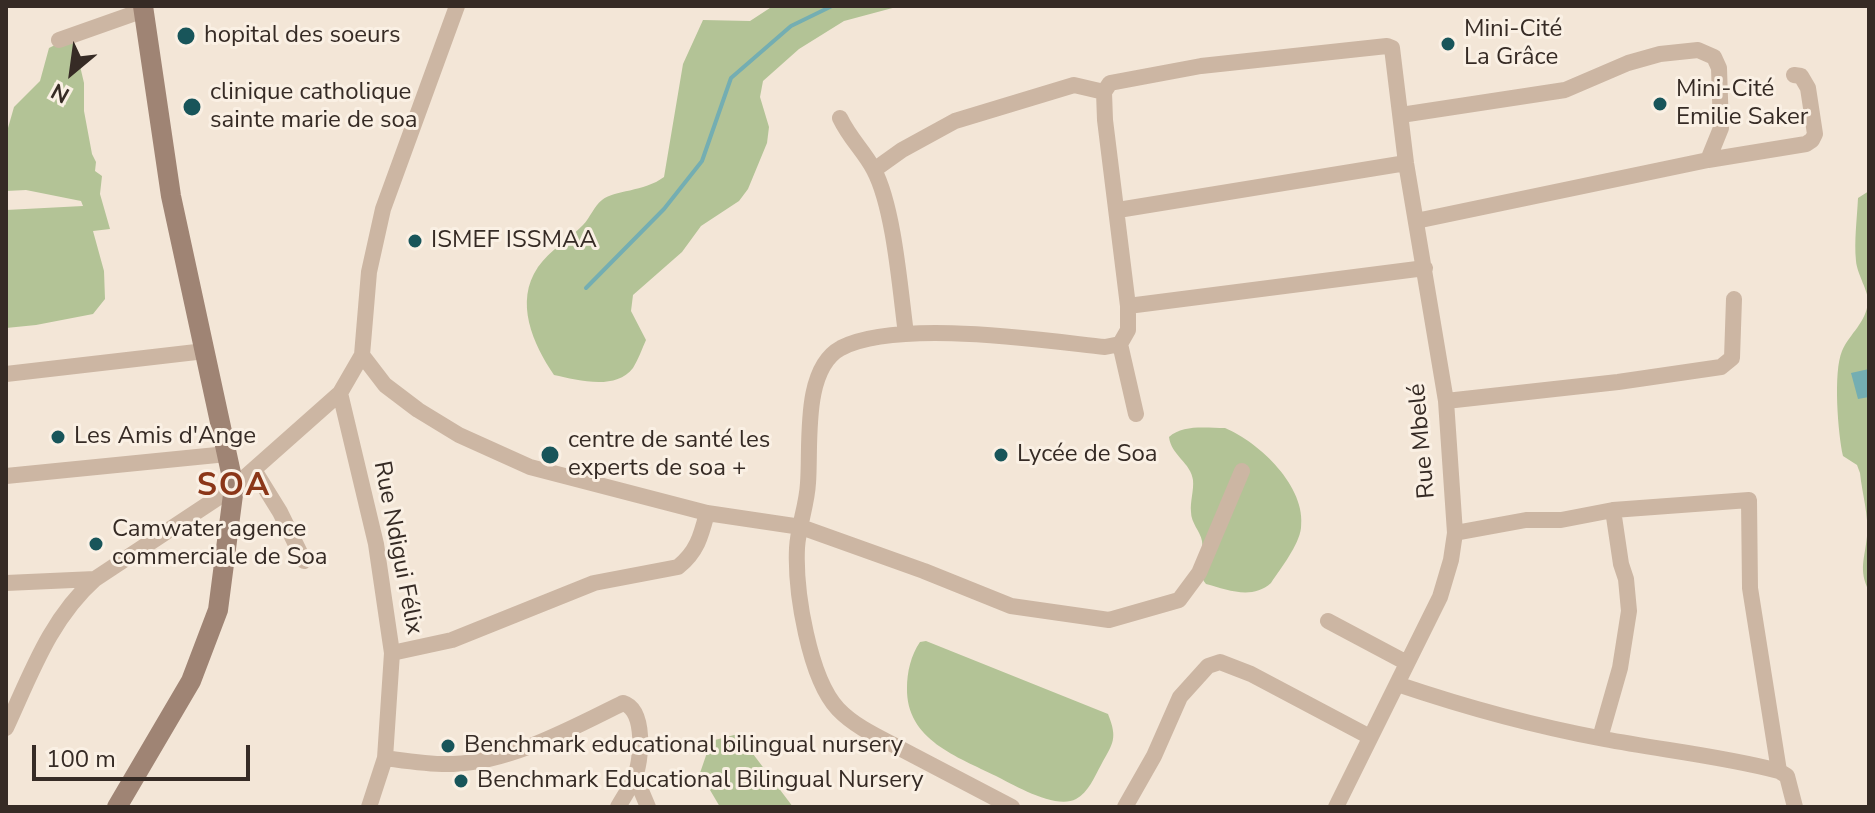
<!DOCTYPE html>
<html>
<head>
<meta charset="utf-8">
<style>
  body { margin:0 }
  #map { position:relative; width:1875px; height:813px; overflow:hidden; background:#f3e6d7; font-family:"Nunito Sans",sans-serif }
  canvas { display:block }
  .frame { position:absolute; inset:0; border:8px solid #362b25; pointer-events:none }
  .north { position:absolute; left:32px; top:32px; width:80px; height:80px; -webkit-text-stroke:6px #faf0e4; paint-order:stroke; rotate:209deg; font-size:22px; font-weight:700; line-height:32px; text-align:center; color:#362b25 }
  .north::after { content:''; display:block; margin:auto; width:28px; height:36px; background:#362b25; clip-path:polygon(50% 0,100% 100%,50% 72%,0 100%) }
  .scale { position:absolute; left:32px; top:745px; width:218px; height:36px; box-sizing:border-box; border:4px solid #362b25; border-top:0; padding-left:10px; font-size:24px; line-height:28px; white-space:nowrap; color:#362b25; -webkit-text-stroke:6px #faf0e4; paint-order:stroke }
</style>
</head>
<body>
<div id="map">
<canvas width="1875" height="813"></canvas>
<div class="frame"></div>
<div class="north">N</div>
<div class="scale">100 m</div>
</div>
<script>
const g = document.querySelector('canvas').getContext('2d');
g.lineJoin = 'round';
function paint(path, color) {
  g.fillStyle = color;
  g.fill(path, 'evenodd');
}
function stroke(path, color, width, dash) {
  g.strokeStyle = color;
  g.lineWidth = width;
  g.lineCap = dash ? 'butt' : 'round';
  g.setLineDash(dash || []);
  g.stroke(path);
}
function drawText(font, color, halo, rows, align = 'center') {
  g.font = font + ' "Nunito Sans",sans-serif';
  g.lineWidth = 6;
  g.setLineDash([]);
  g.textBaseline = 'middle';
  g.strokeStyle = halo;
  g.fillStyle = color;
  for (const [text, x, y, turn = 0] of rows) {
    g.save();
    g.translate(x, y);
    g.rotate((+turn || 0) * Math.PI / 180);
    g.textAlign = isNaN(turn) ? turn : align;
    if (halo) g.strokeText(text, 0, 0);
    g.fillText(text, 0, 0);
    g.restore();
  }
}
paint(new Path2D(`
  M 773,6 L 900,6 L 844,21 L 799,49 L 763,81 L 760,97 L 769,127 L 767,143 L 748,189 L 739,201 L 701,226 L 682,252 L 633,295 L 631,311 L 646,340 C 642,349 638,360 633,368 C 615,391 578,380 554,375 C 533,344 514,302 538,267 C 550,250 569,239 583,225 C 590,218 594,206 602,200 C 614,190 644,192 664,177 L 683,64 L 703,20 L 750,21 Z
  M 73,36 L 84,83 L 84,111 L 92,154 L 96,162 L 95,171 L 102,176 L 100,194 L 110,229 L 93,231 L 104,271 L 105,299 L 93,314 L 36,325 L 6,328 L 6,210 L 83,206 L 81,201 L 26,190 L 6,191 L 6,135 L 14,107 L 40,81 L 49,48 Z
  M 1869,191 L 1869,591 C 1858,570 1865,558 1867,536 C 1869,516 1862,493 1860,473 L 1857,465 L 1843,456 C 1838,434 1833,372 1842,351 C 1850,333 1866,323 1868,302 C 1869,292 1857,274 1856,261 C 1854,241 1857,219 1858,198 Z
  M 1225,428 C 1259,442 1307,487 1301,528 C 1299,545 1281,568 1271,583 C 1252,600 1228,590 1206,584 C 1195,570 1204,557 1202,541 C 1200,531 1191,523 1191,512 C 1190,501 1194,491 1193,480 C 1191,463 1171,455 1169,437 C 1183,424 1207,428 1225,428 Z
  M 926,641 L 1108,714 C 1118,739 1113,743 1101,765 C 1095,776 1088,793 1076,799 C 1056,810 1014,785 996,776 C 958,757 906,740 907,688 C 907,672 911,655 920,642 Z
  M 738,734 L 793,807 L 720,807 L 700,773 L 711,741 Z`), '#b3c396');
paint(new Path2D(`
  M 1869,369 L 1869,397 L 1858,399 L 1851,373 Z`), '#74aeb2');
stroke(new Path2D(`
  M 586,288 L 664,209 L 702,161 L 731,78 L 791,26 L 832,6`), '#74aeb2', 4);
stroke(new Path2D(`
  M 59,40 L 144,10
  M 1401,115 L 1565,90 L 1628,63 L 1660,54 L 1698,50 L 1714,57 L 1719,68 L 1721,128 L 1708,160
  M 840,118 C 850,139 864,151 874,170 C 894,208 900,289 906,334
  M 874,170 L 902,150 L 955,121 L 1074,85 L 1104,92
  M 1118,210 L 1406,163
  M 1416,221 L 1708,160 L 1806,144 L 1812,140 L 1815,134 L 1808,88 L 1801,76 L 1794,75
  M 1128,306 L 1425,268
  M 1120,344 L 1128,330 L 1128,306 L 1105,120 L 1104,92 L 1110,83 L 1201,66 L 1387,46 L 1392,48 L 1406,163 L 1446,401 L 1455,533 L 1451,560 L 1440,597 L 1336,807
  M 1120,344 L 1136,414
  M 362,355 L 385,385 L 418,410 L 459,435 L 530,467 L 707,513 L 801,527 L 924,571 L 1011,606 L 1109,620 L 1179,600 L 1199,573 L 1242,471
  M 6,374 L 205,351
  M 340,393 L 376,544 L 392,653 L 385,758 L 369,807
  M 1446,401 L 1618,382 L 1721,367 L 1732,358 L 1734,299
  M 254,470 L 280,512 L 304,561
  M 6,476 L 227,454
  M 1455,533 L 1526,520 L 1561,520 L 1613,510 L 1749,500 L 1750,588 L 1779,771
  M 6,583 L 95,579
  M 1328,621 L 1407,663
  M 392,653 L 452,640 L 594,583 L 678,567 C 697,552 701,536 707,513
  M 1397,684 C 1465,707 1534,726 1604,739 C 1662,750 1722,756 1779,771 L 1787,776 L 1795,807
  M 6,728 C 31,674 50,619 95,579 L 234,487 L 340,393 L 362,355 L 369,272 L 383,209 L 457,6
  M 1600,738 L 1620,668 L 1629,611 L 1626,579 L 1621,564 L 1613,510
  M 385,758 C 407,761 430,765 453,764 C 511,762 572,728 623,703 C 646,710 642,761 634,779 C 630,788 623,798 618,807
  M 635,776 L 648,807
  M 1012,807 C 976,788 940,769 905,751 C 883,739 856,728 838,709 C 809,678 795,591 797,548 C 798,527 807,505 808,483 C 811,445 802,369 841,348 C 898,319 1039,340 1105,347 L 1120,344
  M 1125,807 L 1154,756 L 1180,697 L 1208,666 L 1220,662 L 1251,674 L 1370,737`), '#ccb6a3', 16);
stroke(new Path2D(`
  M 117,807 L 191,681 L 218,610 L 234,487 L 171,196 L 143,6`), '#9f8474', 20);
for (const [x, y, r, color] of [
  [186,36,10,"#18555a"],
  [1448,44,8,"#18555a"],
  [1660,104,8,"#18555a"],
  [192,107,10,"#18555a"],
  [415,241,8,"#18555a"],
  [58,437,8,"#18555a"],
  [550,455,10,"#18555a"],
  [1001,455,8,"#18555a"],
  [96,544,8,"#18555a"],
  [448,746,8,"#18555a"],
  [461,781,8,"#18555a"]
]) {
  const dot = new Path2D();
  dot.arc(x, y, r, 0, 2 * Math.PI);
  g.fillStyle = color;
  g.fill(dot);
  stroke(dot, '#faf0e4', 3);
}
drawText('24px', '#362b25', '#faf0e4', [
  ["Mini-Cité",1464,30],
  ["La Grâce",1464,58],
  ["hopital des soeurs",204,36],
  ["Mini-Cité",1676,90],
  ["Emilie Saker",1676,118],
  ["clinique catholique",210,93],
  ["sainte marie de soa",210,121],
  ["ISMEF ISSMAA",431,241],
  ["Les Amis d'Ange",74,437],
  ["centre de santé les",568,441],
  ["experts de soa +",568,469],
  ["Lycée de Soa",1017,455],
  ["Camwater agence",112,530],
  ["commerciale de Soa",112,558],
  ["Benchmark educational bilingual nursery",464,746],
  ["Benchmark Educational Bilingual Nursery",477,781]
], 'left');
drawText('24px', '#362b25', '#faf0e4', [
  ["Rue Mbelé",1423,441,-95],
  ["Rue Ndigui Félix",397,548,79]
]);
g.letterSpacing = '2px';
drawText('bold 32px', '#8b3618', '#faf0e4', [
  ["SOA",234,487]
]);
g.letterSpacing = '0px';
</script>
</body>
</html>
